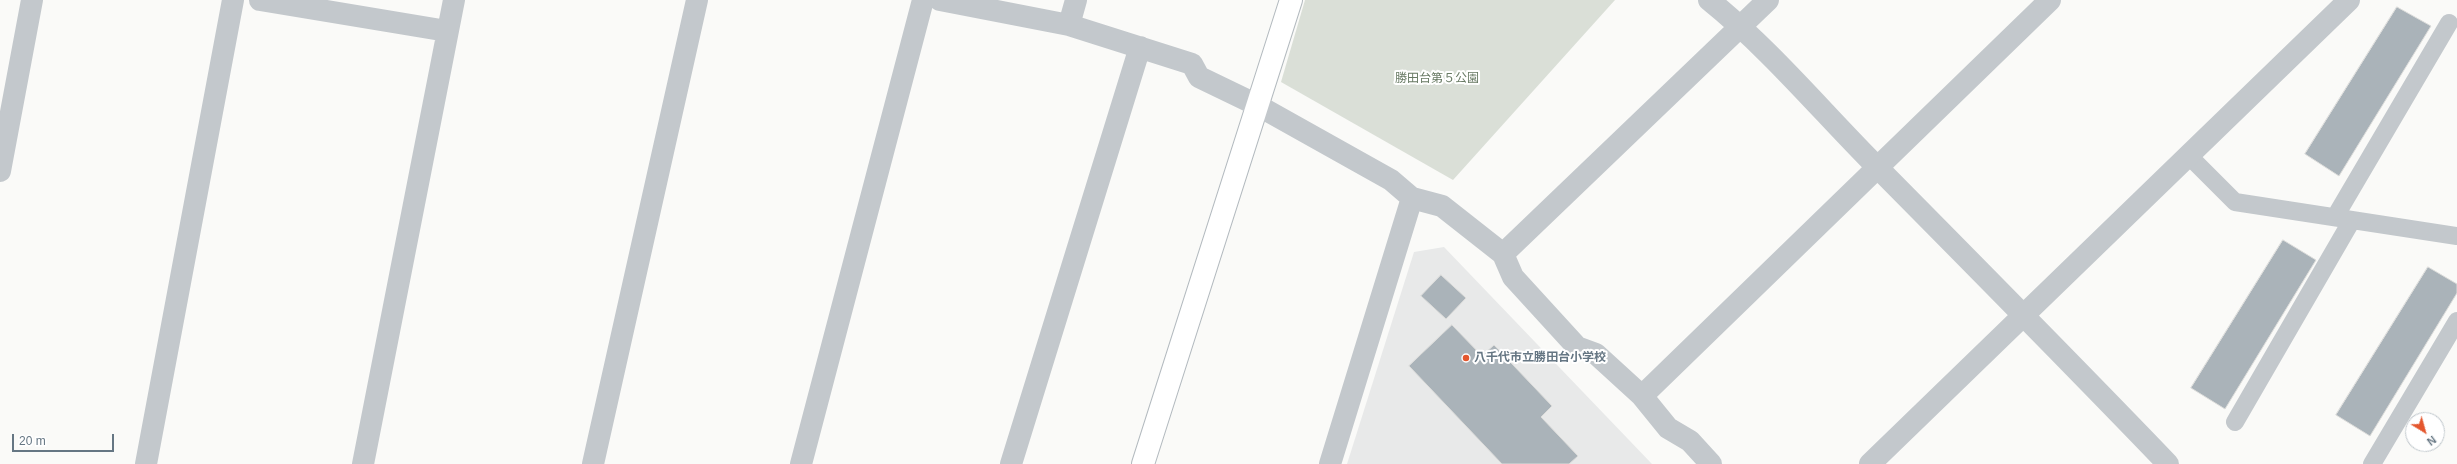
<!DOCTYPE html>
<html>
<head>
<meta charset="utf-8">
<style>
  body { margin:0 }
  #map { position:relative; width:2457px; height:464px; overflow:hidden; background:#fafaf8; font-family:Arial,sans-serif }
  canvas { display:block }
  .north { position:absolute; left:2405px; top:412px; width:40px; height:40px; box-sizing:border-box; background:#fff; border:1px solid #c1c8cd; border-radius:50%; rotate:143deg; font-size:11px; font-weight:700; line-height:16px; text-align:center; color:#657683 }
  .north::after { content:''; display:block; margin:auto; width:14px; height:18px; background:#e4572e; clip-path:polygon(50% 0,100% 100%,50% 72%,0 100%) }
  .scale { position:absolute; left:12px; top:434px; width:102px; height:18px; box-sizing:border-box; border:2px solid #657683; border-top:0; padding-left:5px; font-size:12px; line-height:14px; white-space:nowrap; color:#657683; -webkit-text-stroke:3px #fff; paint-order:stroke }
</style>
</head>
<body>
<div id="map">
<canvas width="2457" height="464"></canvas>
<div class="north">N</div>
<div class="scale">20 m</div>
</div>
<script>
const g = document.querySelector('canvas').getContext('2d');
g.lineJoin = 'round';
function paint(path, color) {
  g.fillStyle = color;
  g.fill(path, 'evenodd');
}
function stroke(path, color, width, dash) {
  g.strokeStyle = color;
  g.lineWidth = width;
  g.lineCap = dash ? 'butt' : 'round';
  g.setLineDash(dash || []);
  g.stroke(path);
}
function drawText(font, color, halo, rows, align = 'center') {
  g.font = font + ' Arial,"Noto Sans JP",sans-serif';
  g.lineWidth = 4;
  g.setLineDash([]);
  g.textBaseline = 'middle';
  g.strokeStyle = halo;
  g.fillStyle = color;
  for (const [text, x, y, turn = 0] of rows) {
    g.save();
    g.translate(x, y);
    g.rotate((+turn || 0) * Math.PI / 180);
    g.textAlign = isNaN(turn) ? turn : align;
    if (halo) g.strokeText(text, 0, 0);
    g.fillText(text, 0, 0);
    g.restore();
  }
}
paint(new Path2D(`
  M 1444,247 L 1652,464 L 1347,464 L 1414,252 Z`), '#e8e9e9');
paint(new Path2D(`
  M 1305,0 L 1615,0 L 1453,180 L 1281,82 Z`), '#dadfd7');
const building = new Path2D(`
  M 2397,7 L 2431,26 L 2339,176 L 2305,154 Z
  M 2283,240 L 2316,260 L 2225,409 L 2191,388 Z
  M 2428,267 L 2457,284 L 2457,293 L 2370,436 L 2336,415 Z
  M 1441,275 L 1466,298 L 1446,319 L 1421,296 Z
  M 1452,325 L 1482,356 L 1494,345 L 1552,406 L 1541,417 L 1578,456 L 1569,464 L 1502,464 L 1409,366 Z`);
paint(building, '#aab3b9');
stroke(building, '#dcdcda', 1);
const secondary = new Path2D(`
  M 1143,464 L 1291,0`);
stroke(secondary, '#b3babf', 24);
stroke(new Path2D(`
  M 2188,155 L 2235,202 L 2457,236
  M 2335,217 L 2449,23
  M 2235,422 L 2352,220
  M 2372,464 L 2457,321`), '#c3c8cc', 18);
stroke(new Path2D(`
  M 260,0 L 447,31
  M 940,0 L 1069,25 L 1192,64 L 1199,77 L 1257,105 L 1391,180 L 1412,198 L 1442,206 L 1503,254 L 1513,277 L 1577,347 L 1596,354 L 1642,396 L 1668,428 L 1690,441 L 1711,464
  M 1709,0 C 1771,50 1822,112 1879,169 C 1976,267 2072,364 2168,464
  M 1069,25 L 1076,0
  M 0,171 L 32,0
  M 1503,254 L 1768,0
  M 1642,396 L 2050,0
  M 146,464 L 233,0
  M 363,464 L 454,0
  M 593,464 L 697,0
  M 801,464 L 923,0
  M 1011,464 L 1140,47
  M 1330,464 L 1412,198
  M 1870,464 L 2349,0`), '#c3c8cc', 22);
stroke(secondary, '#fff', 22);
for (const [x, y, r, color] of [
  [1466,358,4,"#e4572e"]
]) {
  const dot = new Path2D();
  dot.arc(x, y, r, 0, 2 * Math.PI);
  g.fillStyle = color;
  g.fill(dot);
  stroke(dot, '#fff', 1.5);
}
drawText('12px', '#687a64', '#fff', [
  ["勝田台第５公園",1437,79]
]);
drawText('bold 12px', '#657683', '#fff', [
  ["八千代市立勝田台小学校",1474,358]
], 'left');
</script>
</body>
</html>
